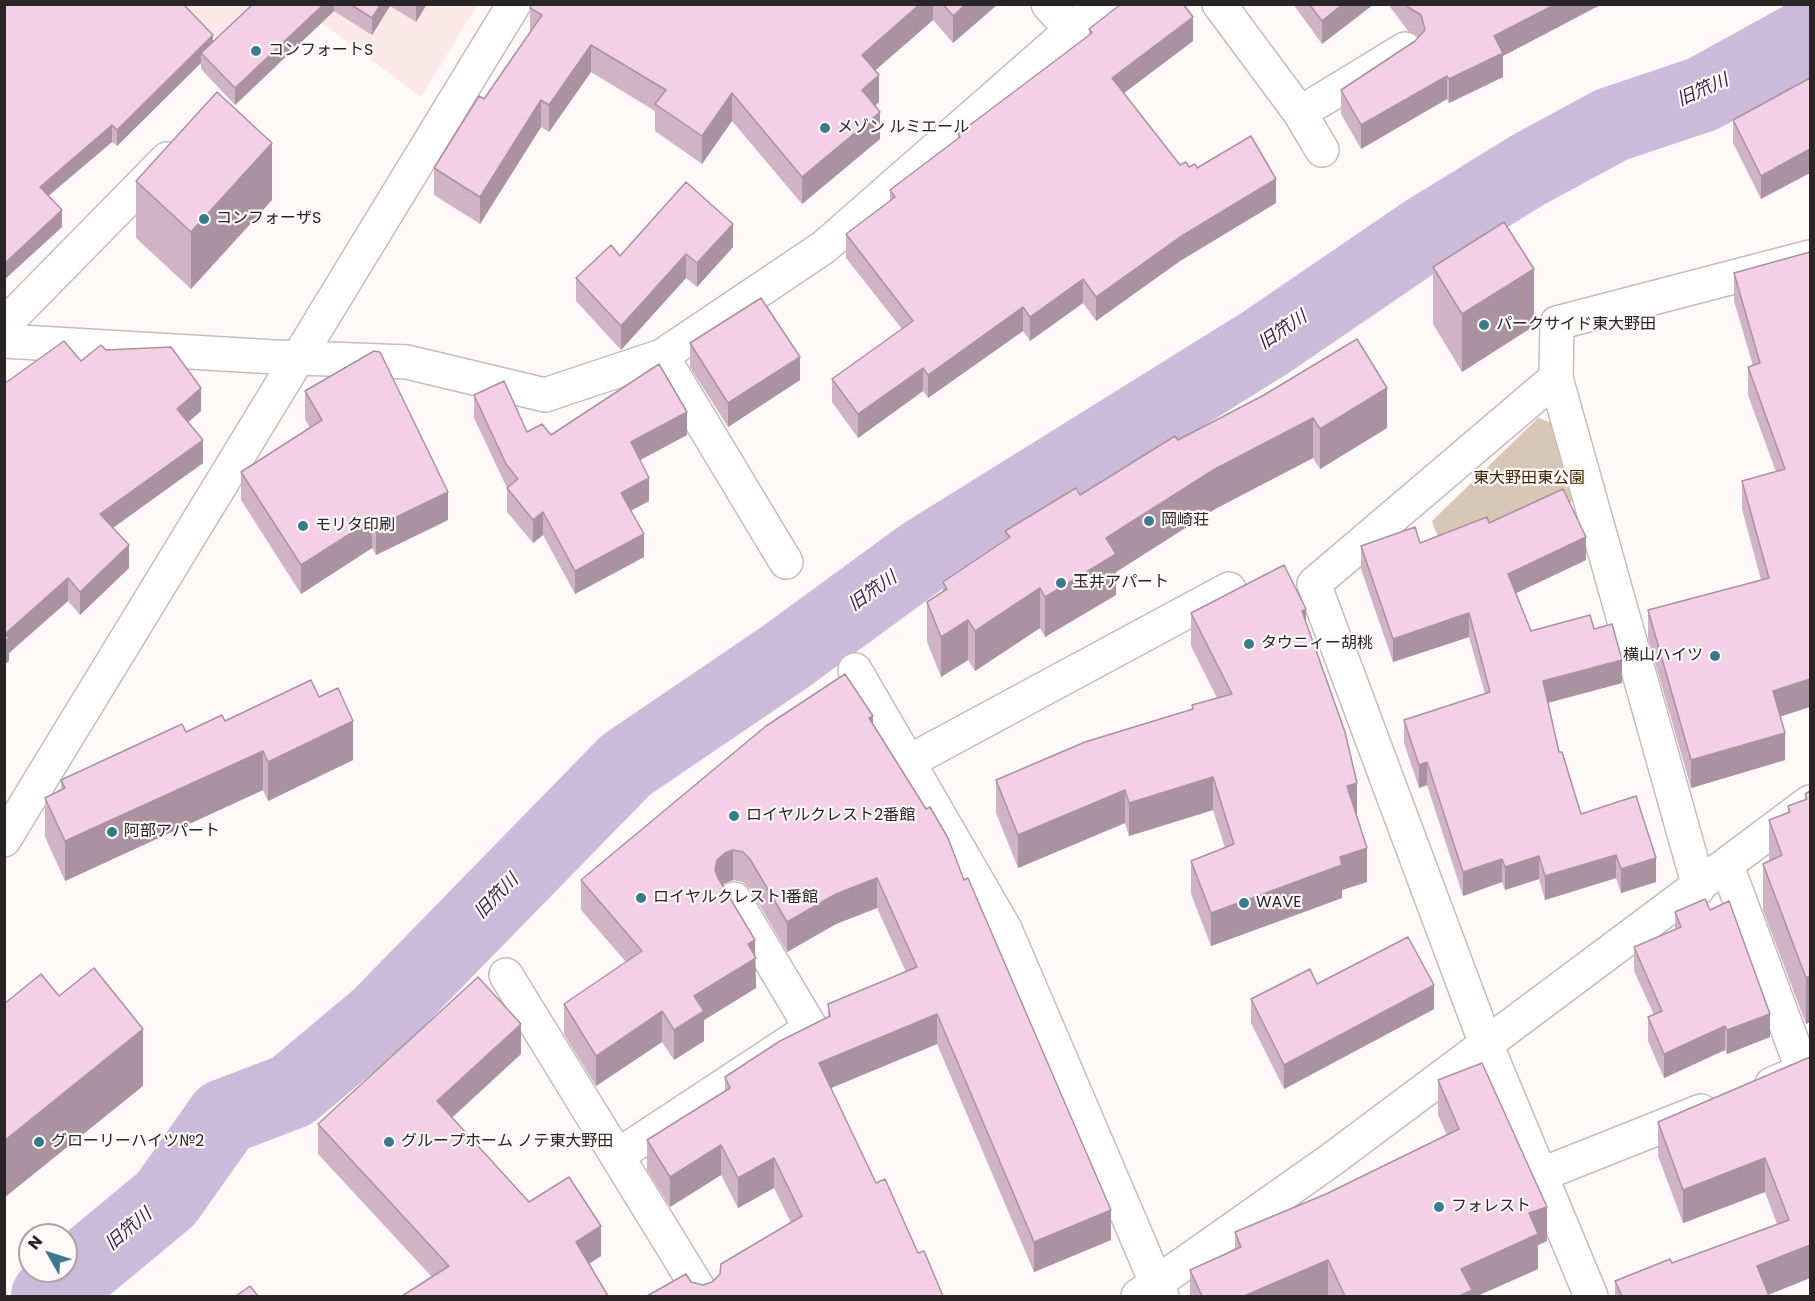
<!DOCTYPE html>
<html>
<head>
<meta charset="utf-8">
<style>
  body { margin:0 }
  #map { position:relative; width:1815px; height:1301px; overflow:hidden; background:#fff8f8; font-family:Poppins,sans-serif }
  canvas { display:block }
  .frame { position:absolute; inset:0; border:6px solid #292425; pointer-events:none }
  .north { position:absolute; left:18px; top:1223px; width:60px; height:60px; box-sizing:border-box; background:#fff8f8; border:2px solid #a9a3a4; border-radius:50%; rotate:309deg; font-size:16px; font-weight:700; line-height:24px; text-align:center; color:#292425 }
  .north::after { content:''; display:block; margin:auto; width:21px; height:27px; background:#387b8c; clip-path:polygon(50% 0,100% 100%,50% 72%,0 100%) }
</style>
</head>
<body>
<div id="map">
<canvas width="1815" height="1301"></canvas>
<div class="frame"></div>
<div class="north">N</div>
</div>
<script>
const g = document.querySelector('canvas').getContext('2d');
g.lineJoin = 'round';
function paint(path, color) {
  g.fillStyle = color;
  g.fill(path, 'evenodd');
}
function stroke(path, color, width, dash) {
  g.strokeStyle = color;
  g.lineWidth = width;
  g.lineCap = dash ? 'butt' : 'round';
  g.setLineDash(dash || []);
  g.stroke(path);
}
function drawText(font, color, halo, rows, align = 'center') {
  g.font = font + ' Poppins,"Noto Sans JP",sans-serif';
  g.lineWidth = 4.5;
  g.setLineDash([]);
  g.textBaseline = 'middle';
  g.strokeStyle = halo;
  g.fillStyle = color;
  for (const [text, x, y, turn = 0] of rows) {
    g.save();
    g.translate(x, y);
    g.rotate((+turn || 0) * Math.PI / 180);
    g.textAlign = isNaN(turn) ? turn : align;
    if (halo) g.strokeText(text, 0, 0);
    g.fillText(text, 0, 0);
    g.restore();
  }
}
paint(new Path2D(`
  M 181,5 L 260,5 L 219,43 Z
  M 298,5 L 477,5 L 421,97 Z`), '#fce7e9');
paint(new Path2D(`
  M 1538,418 L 1555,424 L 1576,500 L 1444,554 L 1432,521 Z`), '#d7c7b4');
stroke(new Path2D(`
  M 49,1296 L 166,1199 L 224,1117 L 292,1091 L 380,1017 L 626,765 L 785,657 L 923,556 L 1265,343 L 1429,231 L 1528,170 L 1611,125 L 1703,94 L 1810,35`), '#cbbada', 76);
const minor = new Path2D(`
  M 1048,4 L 1071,30
  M 1219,4 L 1300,113 L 1405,49
  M 1300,113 L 1322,150
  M 4,325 L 167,159
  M 4,341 L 275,357 L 407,362 L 545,395 L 662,356 L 824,247 L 1101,4
  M 662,356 L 786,562
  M 1556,378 L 1557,323 L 1810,257
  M 855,670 L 1005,929 L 1162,1296
  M 910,761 L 1229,589
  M 4,840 L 514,4
  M 1727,866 L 1803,1071 L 1772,1084
  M 506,975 L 703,1296
  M 617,1156 L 811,1028 L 734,899
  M 1540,1175 L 1701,1111
  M 1138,1296 L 1331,1160 L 1810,802
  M 1591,1296 L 1486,1044 L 1314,584 L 1556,378 L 1699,887`);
stroke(minor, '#c7bbbc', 36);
stroke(minor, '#fff', 33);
paint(new Path2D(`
  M 4,4 L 213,42 L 253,4 L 427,4 L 416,22 L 390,6 L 372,35 L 334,11 L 235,105 L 201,69 L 201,63 L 117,146 L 112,142 L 48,196 L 62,227 L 4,280 Z
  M 532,4 L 998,4 L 953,43 L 933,20 L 875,70 L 879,102 L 875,106 L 880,139 L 802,204 L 732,121 L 702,164 L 655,131 L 655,111 L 591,72 L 549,132 L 541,127 L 480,224 L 434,195 L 434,168 L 484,99 L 530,32 L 530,8 Z
  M 1293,4 L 1374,4 L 1322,44 Z
  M 1388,4 L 1602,4 L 1503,56 L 1503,77 L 1449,103 L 1447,99 L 1361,149 L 1341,114 L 1341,90 L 1415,41 L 1418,37 L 1408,31 Z
  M 1089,29 L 1193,41 L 1124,93 L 1180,165 L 1197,168 L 1276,203 L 1180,261 L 1096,321 L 1083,303 L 1030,341 L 1023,331 L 928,398 L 923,391 L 858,438 L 832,402 L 832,379 L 902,329 L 846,258 L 846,234 L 890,201 L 890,190 L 958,139 L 958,134 L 1089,35 Z
  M 1810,78 L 1761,199 L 1733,143 L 1733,120 Z
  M 136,181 L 272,200 L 191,289 L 136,238 Z
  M 733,247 L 697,287 L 686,278 L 621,350 L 576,301 L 576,278 L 620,256 Z
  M 1810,252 L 1780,716 L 1785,760 L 1691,788 L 1648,638 L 1648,610 L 1761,580 L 1742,509 L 1742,481 L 1776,472 L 1748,395 L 1748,367 L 1753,366 L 1734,301 L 1734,273 Z
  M 1433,267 L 1534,326 L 1462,372 L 1433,324 Z
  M 690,343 L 800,380 L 728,427 L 690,367 Z
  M 106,350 L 201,411 L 188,422 L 203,463 L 113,528 L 129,568 L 80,615 L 68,601 L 9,653 L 9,661 L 4,665 L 4,384 L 81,361 Z
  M 305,391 L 448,520 L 376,555 L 372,548 L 301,594 L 241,500 L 241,472 L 310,428 L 305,419 Z
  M 474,395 L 527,432 L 551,435 L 687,435 L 640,460 L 649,501 L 631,510 L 644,557 L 575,594 L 543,535 L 533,543 L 507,512 L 507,488 L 474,418 Z
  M 1264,395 L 1387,428 L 1320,469 L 1313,458 L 1215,509 L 1116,572 L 1116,595 L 1045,637 L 1040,628 L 975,671 L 968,660 L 941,677 L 927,642 L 927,602 L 943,591 L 943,582 L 1005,540 L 1005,531 L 1080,495 L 1178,440 Z
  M 1489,523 L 1586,560 L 1516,593 L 1531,631 L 1594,629 L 1622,683 L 1548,703 L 1559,752 L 1581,814 L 1656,882 L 1621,893 L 1616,878 L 1545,900 L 1539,879 L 1505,890 L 1502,882 L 1463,896 L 1427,785 L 1419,788 L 1404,743 L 1404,720 L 1485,694 L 1469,637 L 1393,662 L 1361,569 L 1361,546 L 1420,543 Z
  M 1191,613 L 1306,622 L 1357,817 L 1367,882 L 1342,890 L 1342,898 L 1211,946 L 1191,894 L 1191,861 L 1225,848 L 1213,810 L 1129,836 L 1125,823 L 1018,868 L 996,813 L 996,780 L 1192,709 L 1192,705 L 1217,698 L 1191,646 Z
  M 319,697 L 353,760 L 268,801 L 263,790 L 65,881 L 45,837 L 45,798 L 61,789 L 61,780 L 186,732 Z
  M 873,725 L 964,880 L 1111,1240 L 1034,1272 L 937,1044 L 831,1088 L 876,1183 L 943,1296 L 647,1296 L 691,1282 L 703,1285 L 712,1282 L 791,1223 L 774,1188 L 738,1208 L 721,1175 L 670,1207 L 647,1170 L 647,1140 L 725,1091 L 725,1077 L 828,1017 L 828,1004 L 906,972 L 877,908 L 836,924 L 787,952 L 750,889 L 743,882 L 733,880 L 725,883 L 722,886 L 755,956 L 756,988 L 704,1020 L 704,1041 L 674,1060 L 662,1042 L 596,1086 L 564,1034 L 564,1004 L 626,962 L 581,910 L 581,880 Z
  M 1810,791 L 1810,1022 L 1806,1024 L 1763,910 L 1763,864 L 1769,861 L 1769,820 L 1788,813 L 1788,806 L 1805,800 L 1805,794 Z
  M 1675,912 L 1770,1037 L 1727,1054 L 1725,1050 L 1664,1078 L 1648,1041 L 1648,1017 L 1654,1015 L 1634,971 L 1634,947 L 1675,930 Z
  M 1317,984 L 1434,1009 L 1284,1089 L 1251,1023 L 1251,999 Z
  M 521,1054 L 452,1118 L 529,1202 L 601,1256 L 589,1264 L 432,1277 L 318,1154 L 318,1124 Z
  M 1810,1057 L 1810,1278 L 1768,1295 L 1769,1296 L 1615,1296 L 1615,1281 L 1672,1263 L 1777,1224 L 1765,1192 L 1683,1223 L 1658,1156 L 1658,1122 Z
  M 1438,1080 L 1547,1241 L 1538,1245 L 1538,1269 L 1477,1296 L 1329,1296 L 1328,1295 L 1324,1296 L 1190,1296 L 1190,1270 L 1235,1249 L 1235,1232 L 1326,1194 L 1447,1135 L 1438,1115 Z`), '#d1b3c6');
paint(new Path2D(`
  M 324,4 L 334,4 L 334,11 L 235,105 L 235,88 Z
  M 381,4 L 390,4 L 390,6 L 372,35 L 372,18 Z
  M 417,4 L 427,4 L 416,22 L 416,6 Z
  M 920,4 L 933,4 L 933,20 L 862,82 L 862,55 Z
  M 966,4 L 998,4 L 953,43 L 953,16 Z
  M 1343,4 L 1374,4 L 1322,44 L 1322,21 Z
  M 1556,4 L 1602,4 L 1503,56 L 1503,77 L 1449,103 L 1449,79 L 1494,36 Z
  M 1193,17 L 1193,41 L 1112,102 L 1112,78 Z
  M 213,35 L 213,51 L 201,53 L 201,63 L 117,146 L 117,130 Z
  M 591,45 L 591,72 L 549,132 L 549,105 Z
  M 879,75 L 879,102 L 862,118 L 862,90 Z
  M 1447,76 L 1447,99 L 1361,149 L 1361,125 Z
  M 732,93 L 732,121 L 702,164 L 702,136 Z
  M 541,100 L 541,127 L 480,224 L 480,197 Z
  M 880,112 L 880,139 L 802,204 L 802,177 Z
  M 112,125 L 112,142 L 40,203 L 40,187 Z
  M 272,143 L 272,200 L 191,289 L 191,232 Z
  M 1810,149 L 1810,173 L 1761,199 L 1761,176 Z
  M 1276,179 L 1276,203 L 1180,261 L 1096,321 L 1096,297 L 1180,237 Z
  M 62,210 L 62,227 L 4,280 L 4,264 Z
  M 733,224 L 733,247 L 697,287 L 697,263 Z
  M 686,254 L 686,278 L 621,350 L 621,326 Z
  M 1534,269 L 1534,326 L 1462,372 L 1462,314 Z
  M 1083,279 L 1083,303 L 1030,341 L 1030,317 Z
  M 1023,307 L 1023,331 L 928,398 L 928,375 Z
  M 800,357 L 800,380 L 728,427 L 728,403 Z
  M 923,368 L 923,391 L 858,438 L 858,414 Z
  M 201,388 L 201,411 L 177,432 L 177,409 Z
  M 1387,388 L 1387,428 L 1320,469 L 1320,429 Z
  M 687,412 L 687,435 L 631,465 L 631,442 Z
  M 1313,418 L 1313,458 L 1215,509 L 1116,572 L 1116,595 L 1045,637 L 1045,597 L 1106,538 L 1215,469 Z
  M 203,440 L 203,463 L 100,537 L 100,514 Z
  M 649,478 L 649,501 L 621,516 L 621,493 Z
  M 448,492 L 448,520 L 376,555 L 376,527 Z
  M 543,512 L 543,535 L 533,543 L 533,520 Z
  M 372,520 L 372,548 L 301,594 L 301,565 Z
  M 644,534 L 644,557 L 575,594 L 575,571 Z
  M 1586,537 L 1586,560 L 1508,597 L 1508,574 Z
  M 129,545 L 129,568 L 80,615 L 80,592 Z
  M 68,578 L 68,601 L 9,653 L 9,661 L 4,665 L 5,634 Z
  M 1040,588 L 1040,628 L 975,671 L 975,631 Z
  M 1306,609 L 1306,642 L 1302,611 Z
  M 1469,613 L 1469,637 L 1393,662 L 1393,639 Z
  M 968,620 L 968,660 L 941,677 L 941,637 Z
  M 1622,660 L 1622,683 L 1543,704 L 1543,681 Z
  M 1810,679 L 1810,707 L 1773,719 L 1773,691 Z
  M 873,716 L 873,746 L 869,718 Z
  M 353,721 L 353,760 L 268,801 L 268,762 Z
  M 1785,733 L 1785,760 L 1691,788 L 1691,760 Z
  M 263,751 L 263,790 L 65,881 L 65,841 Z
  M 1427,762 L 1427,785 L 1419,788 L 1419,765 Z
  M 1213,777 L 1213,810 L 1129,836 L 1129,803 Z
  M 1357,783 L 1357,817 L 1347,786 Z
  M 1125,790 L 1125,823 L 1018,868 L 1018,835 Z
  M 1367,848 L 1367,882 L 1342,890 L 1342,898 L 1211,946 L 1211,913 L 1340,857 Z
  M 733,850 L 733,880 L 725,883 L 717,890 L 715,870 L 717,860 L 725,853 Z
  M 1616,855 L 1616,878 L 1545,900 L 1545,876 Z
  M 1539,856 L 1539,879 L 1505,890 L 1505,867 Z
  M 1656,858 L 1656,882 L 1621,893 L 1621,869 Z
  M 1502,859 L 1502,882 L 1463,896 L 1463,872 Z
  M 877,878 L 877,908 L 836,924 L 787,952 L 787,922 L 836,894 Z
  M 755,940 L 756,988 L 704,1020 L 704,1041 L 674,1060 L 674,1030 L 694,996 L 748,944 Z
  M 1810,976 L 1810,1022 L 1806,1024 L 1806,978 Z
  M 1434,985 L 1434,1009 L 1284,1089 L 1284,1065 Z
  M 662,1011 L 662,1042 L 596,1086 L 596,1056 Z
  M 937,1014 L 937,1044 L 819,1093 L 819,1063 Z
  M 1770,1014 L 1770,1037 L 1727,1054 L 1727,1030 Z
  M 521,1024 L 521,1054 L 437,1131 L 437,1101 Z
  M 1725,1026 L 1725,1050 L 1664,1078 L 1664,1054 Z
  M 143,1029 L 143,1086 L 4,1198 L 4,1141 Z
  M 721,1145 L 721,1175 L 670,1207 L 670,1177 Z
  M 774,1158 L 774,1188 L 738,1208 L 738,1178 Z
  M 1765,1158 L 1765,1192 L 1683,1223 L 1683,1190 Z
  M 1547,1207 L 1547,1241 L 1538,1245 L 1538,1269 L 1477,1296 L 1459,1296 L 1461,1269 L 1529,1213 Z
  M 1111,1210 L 1111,1240 L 1034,1272 L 1034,1242 Z
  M 601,1226 L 601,1256 L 576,1272 L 576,1242 Z
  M 1810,1245 L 1810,1278 L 1765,1296 L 1757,1266 Z
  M 1328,1260 L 1328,1295 L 1324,1296 L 1244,1296 Z`), '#aa92a1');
const building = new Path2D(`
  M 4,4 L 183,4 L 213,35 L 117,130 L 112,125 L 40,187 L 62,210 L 4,264 Z
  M 253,4 L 324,4 L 235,88 L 201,53 Z
  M 350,4 L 381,4 L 372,18 Z
  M 532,4 L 920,4 L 862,55 L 879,75 L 862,90 L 880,112 L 802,177 L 732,93 L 702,136 L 655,104 L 666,90 L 591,45 L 549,105 L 541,100 L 480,197 L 434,168 L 479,96 L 484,99 L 542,15 L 530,8 Z
  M 943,4 L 966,4 L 953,16 Z
  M 1121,4 L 1183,4 L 1193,17 L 1112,78 L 1180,165 L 1186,162 L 1189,167 L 1195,164 L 1197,168 L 1251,136 L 1276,179 L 1180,237 L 1096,297 L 1083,279 L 1030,317 L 1023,307 L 928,375 L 923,368 L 858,414 L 832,379 L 913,321 L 846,234 L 895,197 L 890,190 L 960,137 L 958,134 L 1092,33 L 1089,29 Z
  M 1309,4 L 1343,4 L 1322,21 Z
  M 1406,4 L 1556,4 L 1494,36 L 1503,53 L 1449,79 L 1447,76 L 1361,125 L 1341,90 L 1415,41 L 1425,30 L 1421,15 L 1408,7 Z
  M 1810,78 L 1810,149 L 1761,176 L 1733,120 Z
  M 217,92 L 272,143 L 191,232 L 136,181 Z
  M 686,182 L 733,224 L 697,263 L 686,254 L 621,326 L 576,278 L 611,245 L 620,256 Z
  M 1504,222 L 1534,269 L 1462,314 L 1433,267 Z
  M 1810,252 L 1810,679 L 1773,691 L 1785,733 L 1691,760 L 1648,610 L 1769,578 L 1742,481 L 1785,469 L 1748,367 L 1760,363 L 1734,273 Z
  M 761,298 L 800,357 L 728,403 L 690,343 Z
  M 1357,339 L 1387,388 L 1320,429 L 1313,418 L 1215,469 L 1106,538 L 1116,554 L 1045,597 L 1040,588 L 975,631 L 968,620 L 941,637 L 927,602 L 947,589 L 943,582 L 1010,537 L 1005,531 L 1076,488 L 1080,495 L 1175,436 L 1178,440 L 1264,395 Z
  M 64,341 L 81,361 L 101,345 L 106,350 L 171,347 L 201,388 L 177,409 L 203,440 L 100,514 L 129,545 L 80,592 L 68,578 L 5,634 L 9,638 L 4,642 L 4,384 Z
  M 374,351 L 380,352 L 448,492 L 376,527 L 372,520 L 301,565 L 241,472 L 322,420 L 305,391 Z
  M 659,364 L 687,412 L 631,442 L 649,478 L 621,493 L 644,534 L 575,571 L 543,512 L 533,520 L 507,488 L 518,479 L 506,464 L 474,395 L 504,381 L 527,432 L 542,424 L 551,435 Z
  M 1563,489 L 1586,537 L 1508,574 L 1531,631 L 1590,615 L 1594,629 L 1612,624 L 1622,660 L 1543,681 L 1559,752 L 1562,752 L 1581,814 L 1636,796 L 1656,858 L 1621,869 L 1616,855 L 1545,876 L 1539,856 L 1505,867 L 1502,859 L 1463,872 L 1427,762 L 1419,765 L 1404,720 L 1490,692 L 1469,613 L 1393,639 L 1361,546 L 1415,527 L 1420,543 L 1487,517 L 1489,523 Z
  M 1284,565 L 1306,609 L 1302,611 L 1345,732 L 1357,783 L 1347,786 L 1367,848 L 1340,857 L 1342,865 L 1211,913 L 1191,861 L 1234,844 L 1213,777 L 1129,803 L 1125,790 L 1018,835 L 996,780 L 1085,742 L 1193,709 L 1192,705 L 1232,694 L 1191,613 Z
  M 845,674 L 873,716 L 869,718 L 926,809 L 930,807 L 948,838 L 964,880 L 968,878 L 1111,1210 L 1034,1242 L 937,1014 L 819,1063 L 876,1183 L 885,1179 L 918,1253 L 924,1251 L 943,1296 L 647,1296 L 686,1274 L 691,1282 L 703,1285 L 712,1282 L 720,1274 L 721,1264 L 802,1216 L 774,1158 L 738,1178 L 721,1145 L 670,1177 L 647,1140 L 730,1088 L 725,1077 L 780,1041 L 830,1016 L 828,1004 L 917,967 L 877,878 L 836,894 L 787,922 L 750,859 L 743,852 L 733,850 L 725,853 L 717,860 L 715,870 L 718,878 L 755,940 L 748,944 L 756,958 L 694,996 L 704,1011 L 674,1030 L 662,1011 L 596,1056 L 564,1004 L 642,951 L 581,880 L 766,726 Z
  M 311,680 L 319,697 L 338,688 L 353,721 L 268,762 L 263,751 L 65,841 L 45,798 L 65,788 L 61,780 L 182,724 L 186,732 L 222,715 L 225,721 Z
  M 1810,791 L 1810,976 L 1806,978 L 1763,864 L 1782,855 L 1769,820 L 1790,812 L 1788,806 L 1807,799 L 1805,794 Z
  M 1705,899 L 1710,910 L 1729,901 L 1770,1014 L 1727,1030 L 1725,1026 L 1664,1054 L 1648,1017 L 1662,1011 L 1634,947 L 1681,927 L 1675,912 Z
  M 1408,937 L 1434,985 L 1284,1065 L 1251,999 L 1310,969 L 1317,984 Z
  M 94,968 L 143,1029 L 4,1141 L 4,1004 L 41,974 L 59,996 Z
  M 478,977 L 521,1024 L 437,1101 L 529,1202 L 569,1177 L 601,1226 L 576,1242 L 608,1296 L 402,1296 L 449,1266 L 318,1124 Z
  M 1810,1057 L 1810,1245 L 1757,1266 L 1769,1296 L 1622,1296 L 1615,1281 L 1670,1259 L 1672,1263 L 1789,1220 L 1765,1158 L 1683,1190 L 1658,1122 Z
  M 1482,1063 L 1547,1207 L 1529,1213 L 1538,1234 L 1461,1269 L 1472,1290 L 1459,1296 L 1345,1296 L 1328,1260 L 1244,1296 L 1202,1296 L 1190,1270 L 1241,1247 L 1235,1232 L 1326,1194 L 1459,1129 L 1438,1080 Z
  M 250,1286 L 258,1296 L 236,1296 Z`);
paint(building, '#f3d0e6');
stroke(building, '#aa92a1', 1.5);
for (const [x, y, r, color] of [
  [256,51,6,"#387b8c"],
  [825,128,6,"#387b8c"],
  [204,219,6,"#387b8c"],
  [1484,325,6,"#387b8c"],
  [1149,521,6,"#387b8c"],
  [303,526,6,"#387b8c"],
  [1061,583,6,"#387b8c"],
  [1249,644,6,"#387b8c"],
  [1715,656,6,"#387b8c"],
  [734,816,6,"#387b8c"],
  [112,832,6,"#387b8c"],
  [641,898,6,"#387b8c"],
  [1244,903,6,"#387b8c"],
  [39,1142,6,"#387b8c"],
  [389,1142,6,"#387b8c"],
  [1439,1207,6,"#387b8c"]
]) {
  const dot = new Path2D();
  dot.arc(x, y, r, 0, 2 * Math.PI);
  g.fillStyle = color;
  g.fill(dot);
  stroke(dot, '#fff8f8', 2);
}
drawText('16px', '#292425', '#fff8f8', [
  ["コンフォートS",268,51],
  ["メゾン ルミエール",837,128],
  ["コンフォーザS",216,219],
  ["パークサイド東大野田",1496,325],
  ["岡崎荘",1161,521],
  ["モリタ印刷",315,526],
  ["玉井アパート",1073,583],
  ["タウニィー胡桃",1261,644],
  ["横山ハイツ",1703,656,"right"],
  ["ロイヤルクレスト2番館",746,816],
  ["阿部アパート",124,832],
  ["ロイヤルクレスト1番館",653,898],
  ["WAVE",1256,903],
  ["グローリーハイツ№2",51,1142],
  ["グループホーム ノテ東大野田",401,1142],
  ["フォレスト",1451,1207]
], 'left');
drawText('16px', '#402701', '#fff8f8', [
  ["東大野田東公園",1529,479]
]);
drawText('italic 18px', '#3a214b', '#fff8f8', [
  ["旧笊川",1703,91,-24],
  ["旧笊川",1283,331,-34],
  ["旧笊川",873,592,-35],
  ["旧笊川",497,897,-46],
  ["旧笊川",129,1230,-40]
]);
</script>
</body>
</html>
